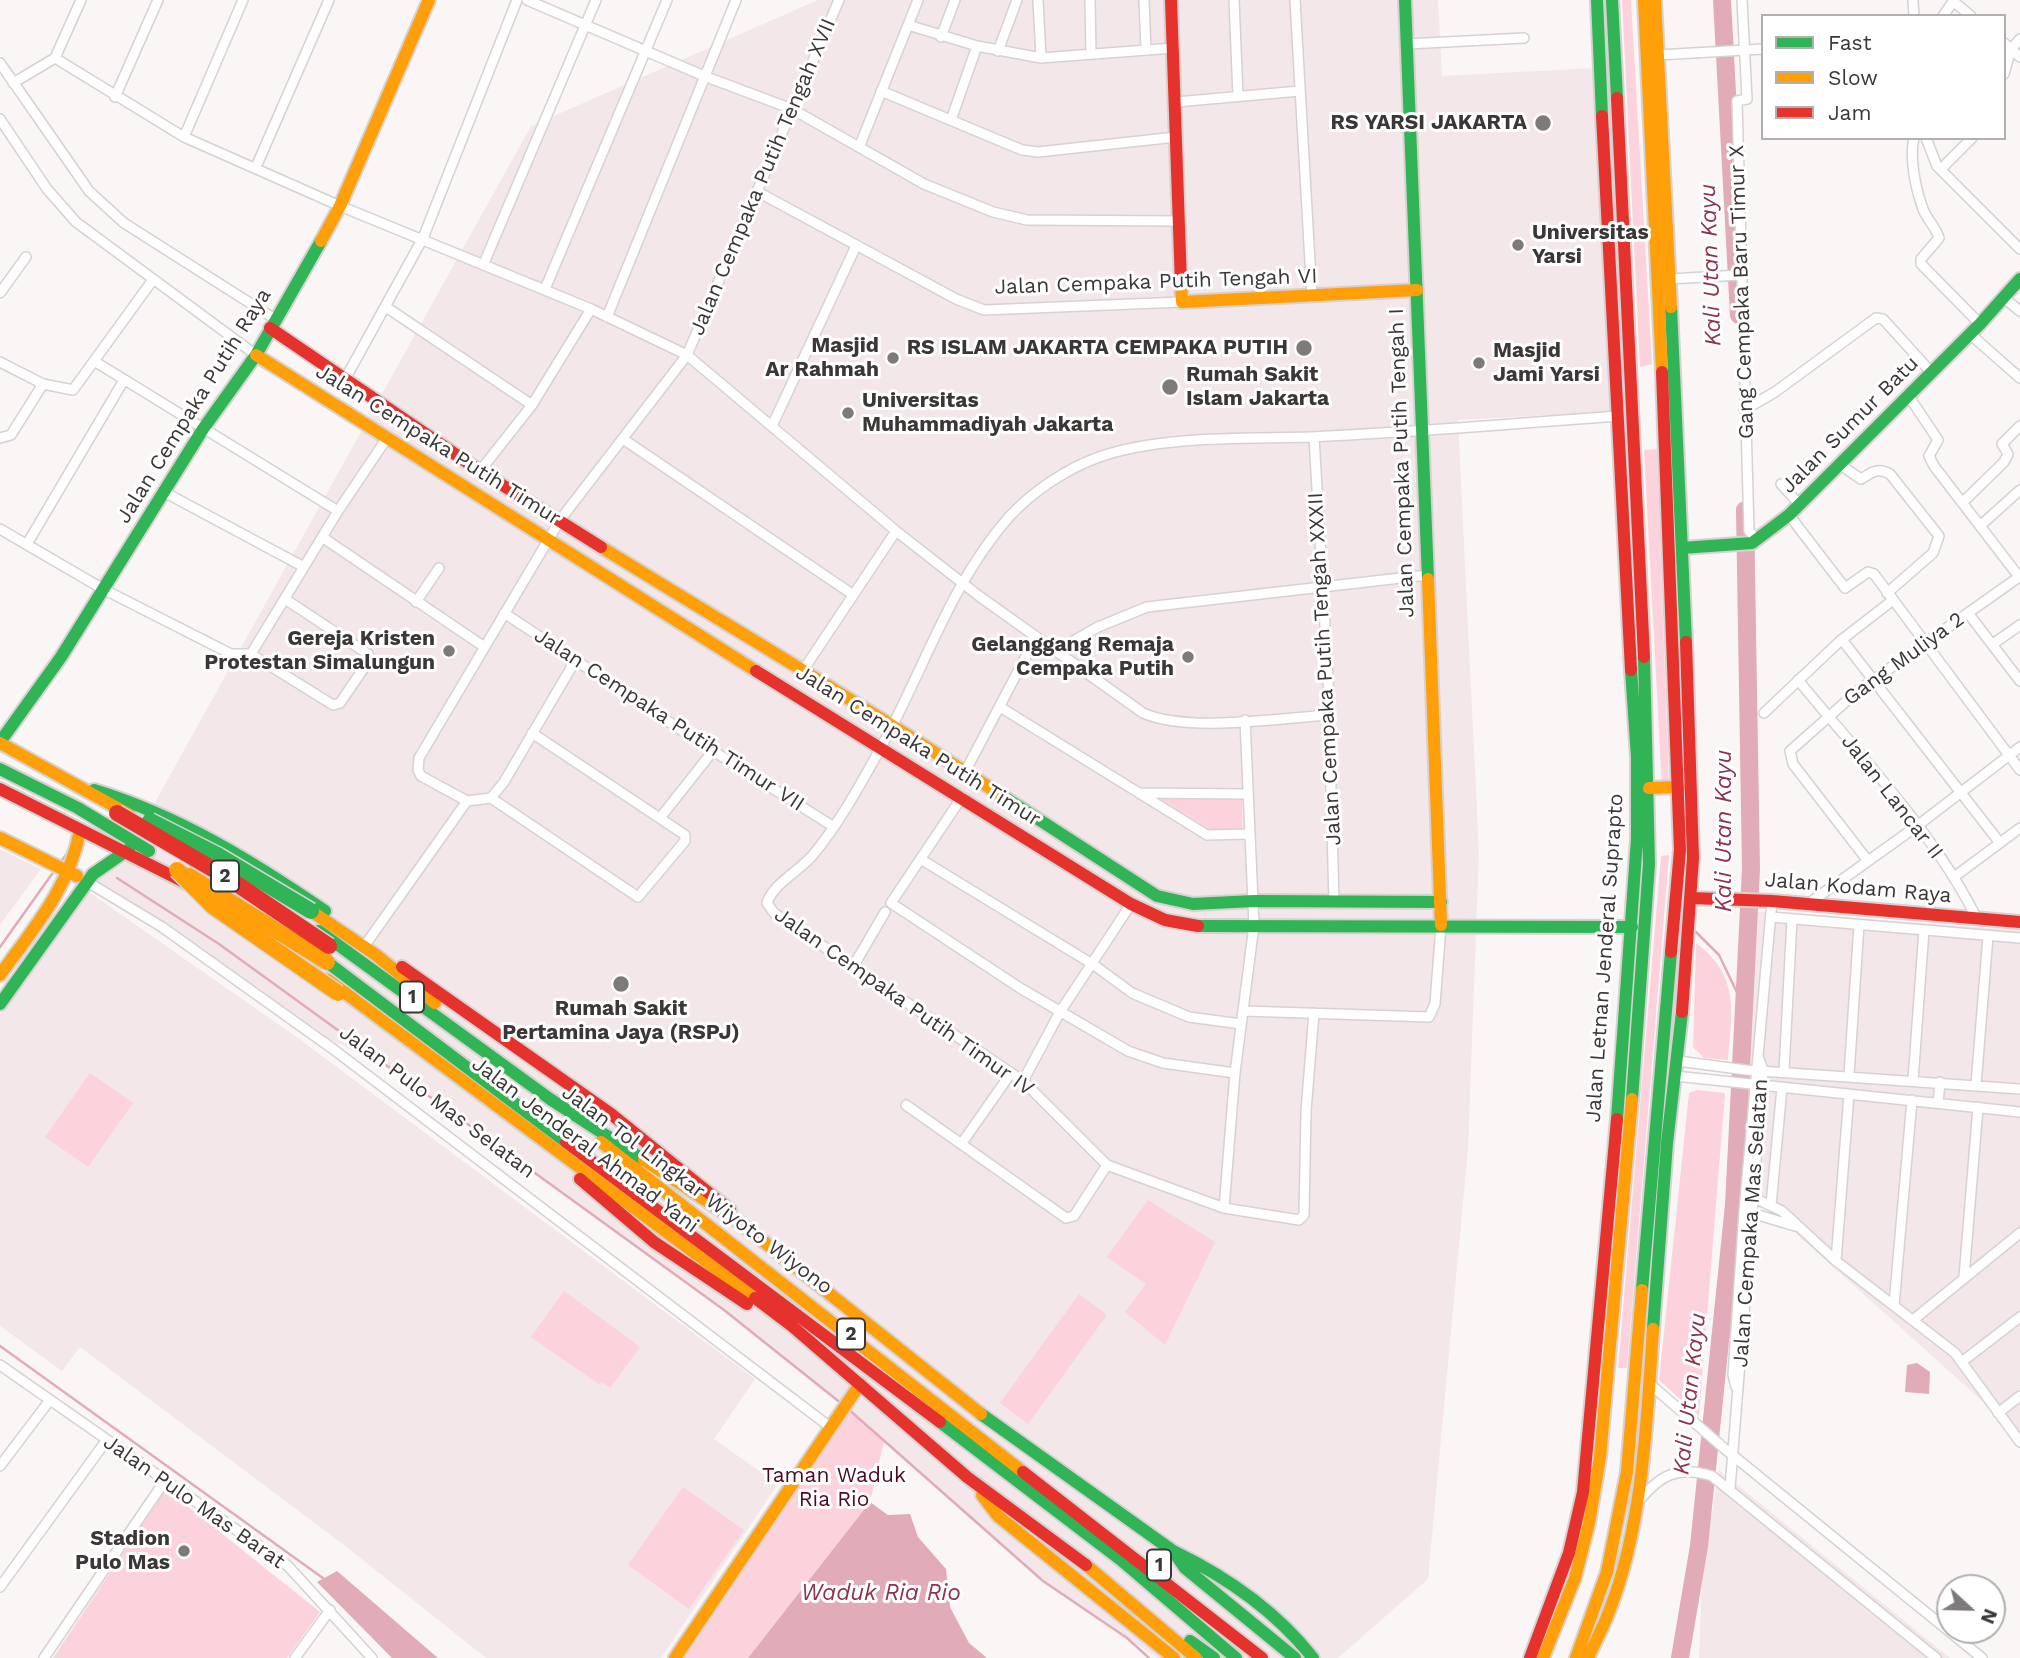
<!DOCTYPE html>
<html>
<head>
<meta charset="utf-8">
<style>
  body { margin:0 }
  #map { position:relative; width:2020px; height:1658px; overflow:hidden; background:#fbf6f6; font-family:"Work Sans",sans-serif }
  canvas { display:block }
  .legend { position:absolute; left:1761px; top:14px; width:245px; height:126px; box-sizing:border-box; background:#fff; border:2px solid #b1afaf; margin:0; padding:9px 12px; list-style:none; font-size:21px; color:#3b3737 }
  .legend li { display:flex; align-items:center; gap:14px; height:35px }
  .legend b { width:35px; border:2px solid #b1afaf }
  .north { position:absolute; left:1936px; top:1574px; width:70px; height:70px; box-sizing:border-box; background:#fff; border:2px solid #b1afaf; border-radius:50%; rotate:112deg; font-size:19px; font-weight:700; line-height:28px; text-align:center; color:#3b3737 }
  .north::after { content:''; display:block; margin:auto; width:24px; height:32px; background:#7e7a7a; clip-path:polygon(50% 0,100% 100%,50% 72%,0 100%) }
</style>
</head>
<body>
<div id="map">
<canvas width="2020" height="1658"></canvas>
<ul class="legend">
<li><b style="height:9px;background:#30b455"></b>Fast</li>
<li><b style="height:9px;background:#ff9f0a"></b>Slow</li>
<li><b style="height:9px;background:#e5322d"></b>Jam</li>
</ul>
<div class="north">N</div>
</div>
<script>
const g = document.querySelector('canvas').getContext('2d');
g.lineJoin = 'round';
function paint(path, color) {
  g.fillStyle = color;
  g.fill(path, 'evenodd');
}
function stroke(path, color, width, dash) {
  g.strokeStyle = color;
  g.lineWidth = width;
  g.lineCap = dash ? 'butt' : 'round';
  g.setLineDash(dash || []);
  g.stroke(path);
}
function drawText(font, color, halo, rows, align = 'center') {
  g.font = font + ' "Work Sans",sans-serif';
  g.lineWidth = 6;
  g.setLineDash([]);
  g.textBaseline = 'middle';
  g.strokeStyle = halo;
  g.fillStyle = color;
  for (const [text, x, y, turn = 0] of rows) {
    g.save();
    g.translate(x, y);
    g.rotate((+turn || 0) * Math.PI / 180);
    g.textAlign = isNaN(turn) ? turn : align;
    if (halo) g.strokeText(text, 0, 0);
    g.fillText(text, 0, 0);
    g.restore();
  }
}
paint(new Path2D(`
  M 818,0 L 1438,0 L 1442,76 L 1594,68 L 1610,412 L 1458,420 L 1479,853 L 1468,1149 L 1428,1579 L 1338,1658 L 1157,1658 L 1043,1581 L 831,1394 L 721,1307 L 390,1069 L 297,1023 L 86,881 L 129,849 L 531,126 Z
  M 0,849 L 41,869 L 0,925 Z
  M 86,890 L 298,1038 L 755,1379 L 714,1439 L 778,1484 L 661,1658 L 486,1658 L 344,1545 L 80,1347 L 62,1371 L 0,1326 L 0,1014 Z
  M 1752,911 L 2020,930 L 2020,1435 L 1742,1185 Z
  M 1719,1470 L 1950,1658 L 1699,1658 L 1702,1577 Z`), '#f3e7e9');
paint(new Path2D(`
  M 1622,0 L 1631,0 L 1652,364 L 1640,367 Z
  M 1657,449 L 1669,788 L 1662,788 L 1644,450 Z
  M 1159,798 L 1242,799 L 1242,829 L 1212,830 Z
  M 1669,855 L 1627,1368 L 1618,1368 L 1661,856 Z
  M 1696,943 C 1740,976 1732,1011 1728,1060 L 1704,1058 L 1693,1047 Z
  M 90,1073 L 133,1103 L 88,1167 L 45,1137 Z
  M 1697,1090 L 1725,1093 L 1699,1416 L 1659,1380 L 1689,1093 Z
  M 1148,1200 L 1215,1242 L 1165,1345 L 1125,1312 L 1146,1284 L 1107,1257 Z
  M 564,1291 L 640,1347 L 610,1388 L 602,1382 L 600,1385 L 531,1337 Z
  M 1079,1294 L 1107,1315 L 1028,1424 L 1000,1403 Z
  M 845,1406 L 884,1441 L 870,1502 L 748,1658 L 677,1658 Z
  M 683,1487 L 744,1530 L 689,1609 L 628,1565 Z
  M 166,1489 L 320,1612 L 287,1658 L 53,1658 Z`), '#fcd3dd');
paint(new Path2D(`
  M 1917,1363 L 1930,1372 L 1929,1394 L 1905,1392 L 1907,1365 Z
  M 870,1502 L 888,1515 L 910,1514 L 918,1537 L 946,1569 L 950,1607 L 969,1643 L 987,1658 L 748,1658 Z
  M 337,1571 L 438,1658 L 392,1658 L 317,1582 Z`), '#e2abb8');
stroke(new Path2D(`
  M 60,863 L 68,852
  M 117,878 L 219,944 L 724,1310 L 842,1404
  M 1696,932 L 1719,955 L 1744,1007
  M 0,947 L 52,874
  M 0,1346 L 327,1581
  M 847,1408 L 1043,1581 L 1127,1638 L 1149,1658`), '#e2abb8', 2.5);
stroke(new Path2D(`
  M 1722,0 L 1739,315
  M 1680,1658 L 1699,1546 L 1734,1205 L 1751,869 L 1745,510`), '#e2abb8', 18);
const street = new Path2D(`
  M 527,0 L 704,76 L 792,109 L 924,184 L 993,212 L 1027,220 L 1180,221
  M 1038,0 L 1041,58
  M 1090,0 L 1091,53
  M 1144,0 L 1146,50
  M 1234,0 L 1238,96
  M 1295,0 L 1312,297
  M 1742,0 L 1747,99 L 1737,101 L 1749,531 L 1757,540
  M 1913,0 L 1914,16
  M 1953,1 L 1971,16
  M 1943,16 L 1954,0
  M 908,25 L 977,46 L 1041,58 L 1174,48
  M 941,37 L 955,0
  M 2004,43 L 2020,57
  M 1407,44 L 1524,38
  M 998,51 L 1017,0
  M 1658,55 L 1763,49
  M 55,58 L 81,0
  M 0,63 L 89,191 L 124,223 L 275,319
  M 2004,74 L 2011,49 L 2020,39
  M 13,83 L 55,58 L 184,137 L 340,206 L 591,309 L 687,355 L 896,531 L 979,596 L 1143,713 C 1188,733 1279,718 1330,715
  M 881,91 L 1022,150 L 1038,152 L 1176,137
  M 115,97 L 158,0
  M 1176,102 L 1300,91
  M 0,119 L 47,189 L 76,222 L 256,355
  M 951,120 L 977,46
  M 184,137 L 243,0
  M 1914,138 C 1909,158 1916,190 1923,209 C 1927,220 1936,227 1939,238 L 1921,259 L 1921,264 L 1980,324
  M 1926,138 L 1937,166 L 2020,249
  M 860,145 L 918,0
  M 256,167 L 329,0
  M 1941,169 L 1972,138
  M 758,192 L 956,299 L 984,310 L 1182,302
  M 484,263 L 596,0
  M 1669,279 L 1740,275
  M 545,289 L 667,0
  M 0,293 L 26,257
  M 2004,298 L 2020,311
  M 386,307 L 532,405
  M 607,317 L 736,0
  M 1970,334 L 2020,378
  M 94,361 L 338,511
  M 0,362 L 43,384 L 73,390 L 152,281
  M 344,381 L 423,238 L 517,0
  M 1908,395 L 1938,440 L 1929,456 L 1934,466 L 2020,578
  M 1744,410 L 1775,392 L 1876,318 L 1883,319 L 1931,372
  M 772,426 L 856,246
  M 1314,437 L 1328,678 L 1334,902
  M 0,438 L 11,435 L 43,384
  M 623,439 L 852,594
  M 1839,464 L 1861,479 C 1871,473 1877,467 1890,474 L 1939,536 L 1933,553 L 1887,593
  M 480,471 L 532,405 L 591,309
  M 1781,484 L 1800,505
  M 164,492 L 304,567
  M 1962,503 L 2004,462 L 2008,454 L 2002,444 L 2020,426
  M 1789,515 L 1845,588 L 1868,572 L 1874,574 L 2020,770
  M 1980,526 L 2020,490
  M 0,529 L 103,589 L 231,654 L 251,654 L 338,511 L 387,438
  M 322,537 L 483,646
  M 27,544 L 124,380
  M 416,602 L 439,568
  M 504,613 L 713,751 L 834,827
  M 1968,613 L 2020,681
  M 1843,641 L 2000,843
  M 1993,644 L 2020,625
  M 1056,651 L 1098,627 L 1147,607 L 1427,575
  M 251,654 L 333,705 L 340,703 L 370,659 L 368,654 L 285,599
  M 802,672 L 896,531
  M 1798,680 C 1858,753 1936,835 1977,919
  M 1000,707 L 1207,835 L 1249,834
  M 1764,713 L 1840,641 L 1893,600
  M 965,772 L 1036,637
  M 1139,793 L 1246,794
  M 962,797 L 891,903 L 1020,988 L 1128,1051 L 1163,1063 L 1235,1073
  M 491,798 L 467,801 L 421,776 L 418,770 L 419,758 L 560,520 L 687,355 L 839,0
  M 491,798 L 638,897 L 685,841 L 685,835 L 532,733
  M 491,798 L 504,782 L 575,661
  M 660,818 L 713,751
  M 922,860 L 1094,965 L 1132,993 L 1189,1017 L 1241,1024
  M 1868,861 L 1793,764 L 1790,751 L 1859,690 L 2019,577
  M 1954,877 L 2020,828
  M 86,881 L 162,927 L 333,1049 L 830,1427
  M 1808,904 L 1917,826 L 2020,747
  M 1771,917 L 2020,938
  M 368,941 L 467,801
  M 854,965 L 885,912
  M 1243,1011 L 1429,1017 L 1435,1004 L 1441,925
  M 1314,1013 L 1306,1111 L 1304,1215 L 1299,1220 L 1224,1208 L 1107,1165 L 1023,1081 L 774,913 L 767,903 C 774,883 798,872 812,856 C 838,825 859,787 879,751 C 923,673 949,585 1009,517 C 1033,491 1066,469 1099,457 C 1162,435 1245,439 1311,437 C 1413,432 1515,424 1617,416
  M 1678,1061 L 1746,1070 L 2020,1089
  M 1784,1071 L 1792,919
  M 1849,1075 L 1859,925
  M 1675,1076 L 2020,1112
  M 1913,1080 L 1924,930
  M 1023,1081 L 1060,1012 L 1131,904
  M 1976,1085 L 1988,936
  M 1938,1103 L 1940,1082
  M 906,1105 L 1066,1218 L 1074,1216 L 1107,1165
  M 962,1143 L 1011,1073
  M 1750,1196 L 1782,1211 L 1836,1261 L 1955,1353 L 2020,1442
  M 1771,1205 L 1782,1088
  M 1224,1208 L 1235,1073 L 1254,925 L 1245,720
  M 1748,1212 L 1795,1226
  M 1836,1261 L 1849,1094
  M 1964,1277 L 1978,1107
  M 1894,1305 L 1912,1100
  M 1913,1320 L 2020,1233
  M 1963,1361 L 2020,1317
  M 0,1365 L 288,1566 L 372,1658
  M 1651,1385 L 1725,1449 L 1982,1658
  M 1736,1387 L 1733,1375 L 1744,1211 L 1772,901
  M 1998,1413 L 2020,1396
  M 0,1466 L 50,1400
  M 1730,1488 L 1762,1086 L 1763,1070 L 1759,1059
  M 1637,1503 C 1660,1475 1677,1465 1712,1476 L 1936,1658
  M 0,1587 L 106,1441
  M 44,1658 L 164,1482
  M 295,1658 L 330,1610`);
const fast = new Path2D(`
  M 1405,0 L 1428,579
  M 1597,0 L 1602,116
  M 1612,0 L 1617,98
  M 1671,307 L 1686,642
  M 1682,548 L 1752,543 L 1789,515 L 1980,324 L 2020,279
  M 0,742 L 61,657 L 203,429 L 256,355 L 321,241
  M 0,769 L 78,808 L 149,851
  M 94,790 C 179,816 252,861 325,911
  M 1001,795 L 1157,896 L 1193,904 L 1254,901 L 1441,902
  M 1198,926 L 1632,927
  M 319,931 L 550,1099 L 644,1160
  M 327,962 L 566,1142
  M 0,1004 L 93,874 L 129,849
  M 1632,1099 L 1649,864 L 1644,657
  M 1617,1119 L 1637,839 L 1637,757 L 1631,670
  M 1642,1290 L 1671,952
  M 1653,1329 L 1667,1143 L 1682,1012
  M 981,1414 L 1173,1551 L 1185,1568 L 1295,1658
  M 940,1422 L 1121,1560 L 1236,1658
  M 1173,1551 C 1227,1577 1276,1611 1313,1658
  M 1190,1641 L 1214,1658`);
const slow = new Path2D(`
  M 1644,0 L 1662,372
  M 1655,0 L 1671,307
  M 321,241 L 340,206 L 429,0
  M 1181,284 L 1182,302 L 1417,290
  M 256,355 L 756,671
  M 601,547 C 735,630 870,709 1001,795
  M 1428,579 L 1441,925
  M 0,743 L 130,815
  M 1649,788 L 1679,787
  M 0,838 L 77,876
  M 311,911 L 376,955 L 435,1003
  M 0,975 C 33,929 70,887 80,830
  M 328,980 L 755,1298
  M 601,1142 L 1023,1472
  M 644,1160 L 739,1222 L 981,1414
  M 982,1495 L 998,1516 L 1174,1658
  M 1086,1565 L 1196,1658
  M 675,1658 L 860,1384
  M 1543,1658 L 1575,1578 L 1589,1523 L 1600,1457 L 1632,1099
  M 1576,1658 L 1607,1572 L 1627,1472 L 1642,1290
  M 1588,1658 C 1595,1642 1604,1626 1610,1609 C 1643,1525 1647,1418 1653,1329`);
const jam = new Path2D(`
  M 1171,0 L 1181,284
  M 1617,98 L 1644,657
  M 1602,116 L 1631,670
  M 270,328 L 480,471 L 601,547
  M 1662,372 L 1680,850 L 1671,952
  M 756,671 L 1131,904 L 1165,920 L 1198,926
  M 0,789 L 188,884
  M 1691,898 L 1772,901 L 2020,922
  M 402,967 L 611,1114 L 730,1210
  M 1682,1012 L 1693,858 L 1686,642
  M 566,1142 L 940,1422
  M 580,1179 L 654,1242 L 747,1304
  M 755,1298 L 792,1326 L 967,1477 L 1086,1565
  M 1023,1472 L 1262,1658
  M 1530,1658 L 1569,1553 L 1583,1492 L 1617,1119`);
stroke(street, '#d6d2d2', 12);
stroke(fast, '#d6d2d2', 16);
stroke(slow, '#d6d2d2', 16);
stroke(jam, '#d6d2d2', 16);
stroke(street, '#fefefe', 9);
stroke(fast, '#30b455', 12);
stroke(slow, '#ff9f0a', 12);
stroke(jam, '#e5322d', 12);
const fastBridge = new Path2D(`
  M 150,821 L 219,856 L 311,911`);
const slowBridge = new Path2D(`
  M 177,870 L 214,907 L 338,993
  M 189,876 L 327,962`);
const jamBridge = new Path2D(`
  M 117,813 L 228,878 L 329,946`);
stroke(fastBridge, '#d6d2d2', 19, []);
stroke(slowBridge, '#d6d2d2', 19, []);
stroke(jamBridge, '#d6d2d2', 19, []);
stroke(fastBridge, '#30b455', 16);
stroke(slowBridge, '#ff9f0a', 16);
stroke(jamBridge, '#e5322d', 16);
for (const [x, y, r, color] of [
  [1543,123,9,"#7e7a7a"],
  [1518,245,7,"#7e7a7a"],
  [1304,348,9,"#7e7a7a"],
  [893,358,7,"#7e7a7a"],
  [1479,363,7,"#7e7a7a"],
  [1170,387,9,"#7e7a7a"],
  [848,413,7,"#7e7a7a"],
  [449,651,7,"#7e7a7a"],
  [1188,657,7,"#7e7a7a"],
  [621,984,9,"#7e7a7a"],
  [184,1551,7,"#7e7a7a"]
]) {
  const dot = new Path2D();
  dot.arc(x, y, r, 0, 2 * Math.PI);
  g.fillStyle = color;
  g.fill(dot);
  stroke(dot, '#fff', 2.5);
}
for (const [x, y, w] of [
  [225,876,28],
  [412,997,24],
  [851,1334,28],
  [1159,1565,24]
]) {
  const box = new Path2D();
  box.roundRect(x - w / 2, y - 15.5, w, 31, 5);
  g.fillStyle = '#fff';
  g.fill(box);
  stroke(box, '#3b3737', 2);
}
drawText('bold 19px', '#3b3737', null, [
  ["2",225,876],
  ["1",412,997],
  ["2",851,1334],
  ["1",1159,1565]
]);
drawText('bold 21px', '#3b3737', '#fff', [
  ["RS YARSI JAKARTA",1527,123],
  ["Universitas",1532,233,"left"],
  ["Yarsi",1532,257,"left"],
  ["Masjid",879,346],
  ["Ar Rahmah",879,370],
  ["RS ISLAM JAKARTA CEMPAKA PUTIH",1288,348],
  ["Masjid",1493,351,"left"],
  ["Jami Yarsi",1493,375,"left"],
  ["Rumah Sakit",1186,375,"left"],
  ["Islam Jakarta",1186,399,"left"],
  ["Universitas",862,401,"left"],
  ["Muhammadiyah Jakarta",862,425,"left"],
  ["Gereja Kristen",435,639],
  ["Protestan Simalungun",435,663],
  ["Gelanggang Remaja",1174,645],
  ["Cempaka Putih",1174,669],
  ["Rumah Sakit",621,1009,"center"],
  ["Pertamina Jaya (RSPJ)",621,1033,"center"],
  ["Stadion",170,1539],
  ["Pulo Mas",170,1563]
], 'right');
drawText('21px', '#3b3737', '#fff', [
  ["Jalan Cempaka Putih Tengah XVII",763,177,-67],
  ["Jalan Cempaka Putih Tengah VI",1156,282,-2],
  ["Gang Cempaka Baru Timur X",1742,292,-92],
  ["Jalan Cempaka Putih Raya",194,406,-58],
  ["Jalan Sumur Batu",1850,425,-45],
  ["Jalan Cempaka Putih Timur",438,445,32],
  ["Jalan Cempaka Putih Tengah I",1402,463,-92],
  ["Gang Muliya 2",1904,659,-36],
  ["Jalan Cempaka Putih Tengah XXXII",1325,669,-93],
  ["Jalan Cempaka Putih Timur VII",669,720,33],
  ["Jalan Cempaka Putih Timur",918,746,32],
  ["Jalan Lancar II",1892,797,52],
  ["Jalan Kodam Raya",1858,888,5],
  ["Jalan Letnan Jenderal Suprapto",1605,958,-86],
  ["Jalan Cempaka Putih Timur IV",904,1002,35],
  ["Jalan Pulo Mas Selatan",437,1102,37],
  ["Jalan Jenderal Ahmad Yani",585,1145,37],
  ["Jalan Tol Lingkar Wiyoto Wiyono",697,1190,37],
  ["Jalan Cempaka Mas Selatan",1751,1223,-86],
  ["Jalan Pulo Mas Barat",194,1502,35]
]);
drawText('21px', '#4d0824', '#fff', [
  ["Taman Waduk",834,1476],
  ["Ria Rio",834,1500]
]);
drawText('italic 23px', '#8d324f', '#fff', [
  ["Kali Utan Kayu",1711,265,-92],
  ["Kali Utan Kayu",1724,831,-90],
  ["Kali Utan Kayu",1690,1394,-84],
  ["Waduk Ria Rio",881,1593]
]);
</script>
</body>
</html>
